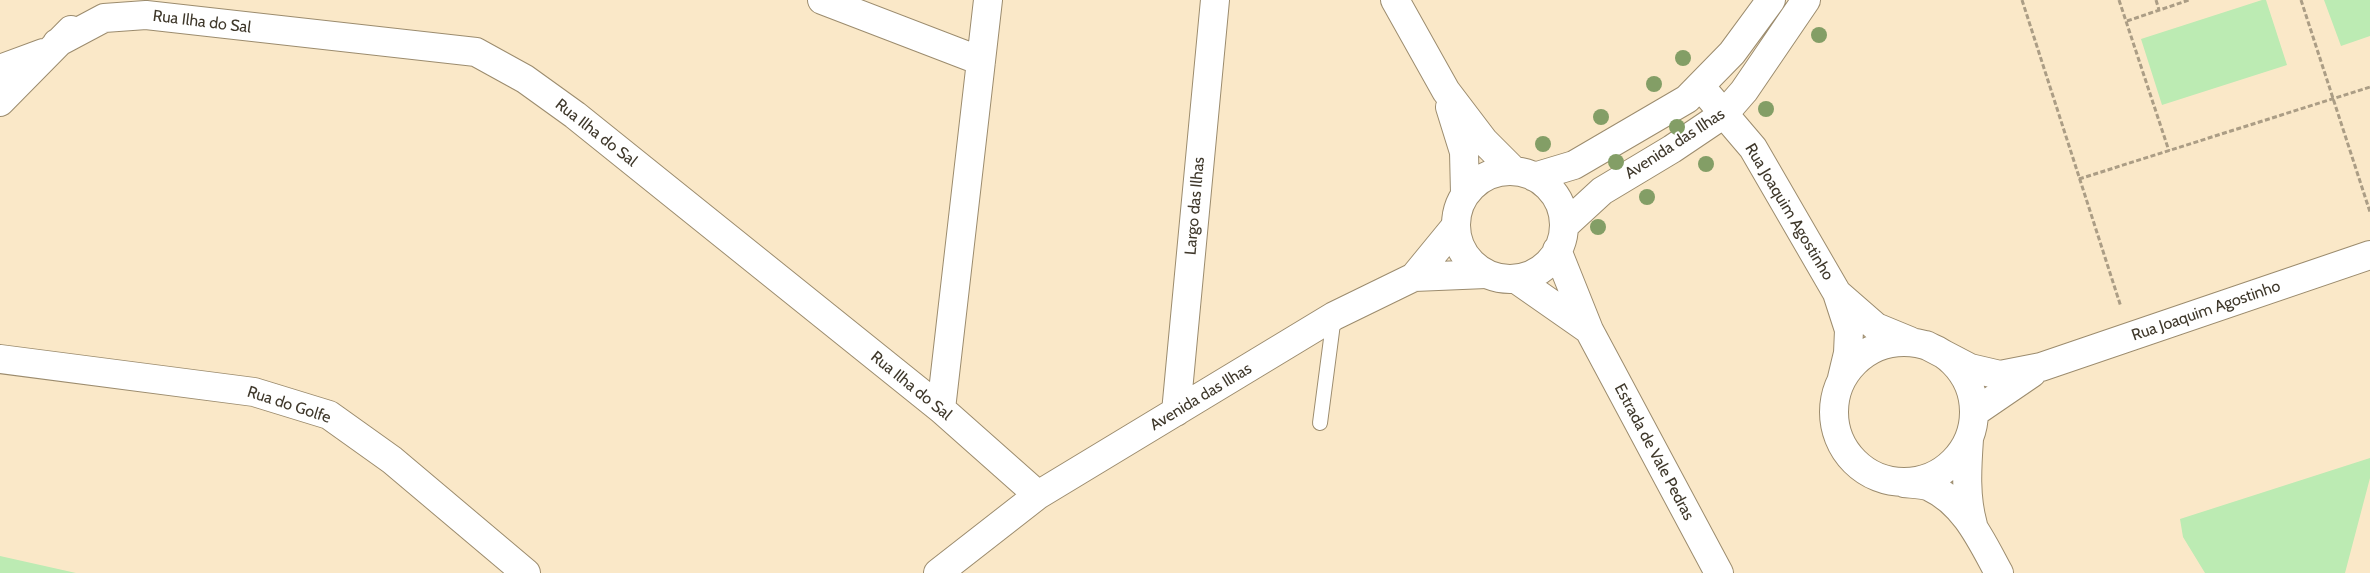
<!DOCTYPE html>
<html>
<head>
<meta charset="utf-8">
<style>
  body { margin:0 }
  canvas { display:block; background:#fae8c8 }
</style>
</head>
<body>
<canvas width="2370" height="573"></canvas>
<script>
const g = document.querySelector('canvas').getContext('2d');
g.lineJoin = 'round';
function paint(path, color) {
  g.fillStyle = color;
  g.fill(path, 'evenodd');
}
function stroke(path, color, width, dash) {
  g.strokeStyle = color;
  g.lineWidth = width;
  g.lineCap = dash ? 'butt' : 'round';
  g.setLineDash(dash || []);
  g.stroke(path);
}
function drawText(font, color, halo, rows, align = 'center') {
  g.font = font + ' Cabin,sans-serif';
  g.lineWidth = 4;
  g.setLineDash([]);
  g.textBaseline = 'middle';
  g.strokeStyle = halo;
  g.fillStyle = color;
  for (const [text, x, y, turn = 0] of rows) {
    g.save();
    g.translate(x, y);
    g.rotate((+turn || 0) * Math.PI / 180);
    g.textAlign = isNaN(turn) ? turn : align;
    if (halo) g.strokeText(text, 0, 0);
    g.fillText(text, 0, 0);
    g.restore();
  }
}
paint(new Path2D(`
  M 2262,0 L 2266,0 L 2287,65 L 2162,105 L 2141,39 Z
  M 2324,0 L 2370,0 L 2370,36 L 2341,46 Z
  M 2370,458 L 2370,478 L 2345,573 L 2205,573 L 2183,537 L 2180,519 Z
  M 0,556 L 76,573 L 0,573 Z`), '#bcebb3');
const lane = new Path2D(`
  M 1320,423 L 1334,316`);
const street = new Path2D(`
  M 822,0 L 981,61
  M 57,43 L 104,18 L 146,15 L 476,52 L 525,79 L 575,115 L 941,409 L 1038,495
  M 0,69 L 43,53
  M 1701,87 L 1753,148 L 1837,293 L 1849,330 L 1848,353 L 1842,378
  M 0,102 L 71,30
  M 1414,277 L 1455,227
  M 1837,293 L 1876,327 L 1910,341
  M1834 412a70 70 0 1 1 140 0a70 70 0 1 1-140 0Z
  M 1926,345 L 1970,368 L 2000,375 L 2041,367 L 2370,255
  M 0,359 L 254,392 L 329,415 L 392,460 L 526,573
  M 941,409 L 988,0
  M 1176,412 L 1215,0
  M 1975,412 L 2032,373
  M 1969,439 C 1967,468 1965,496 1973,525
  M 1904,483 C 1912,484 1923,484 1930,487 C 1965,503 1982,542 1999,573
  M 938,573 L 1038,495 L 1334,316 L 1414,277 L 1486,274`);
const secondary = new Path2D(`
  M 1395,0 L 1446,91 L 1484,141 L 1513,170
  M 1450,107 L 1464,152 L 1465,194
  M1456 225a54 54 0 1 1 108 0a54 54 0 1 1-108 0Z
  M 1534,177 L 1574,165 L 1687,99 L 1732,53 L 1771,0
  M 1564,226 L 1602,191 L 1672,149 L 1724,114 L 1744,91 L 1806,0
  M 1557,250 L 1589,330 L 1719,573
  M 1516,279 L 1589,330`);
stroke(lane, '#9c8c6e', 16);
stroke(street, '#9c8c6e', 30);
stroke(secondary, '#9c8c6e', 30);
stroke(new Path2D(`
  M 2022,0 L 2121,307
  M 2119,0 L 2169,151
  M 2156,0 L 2159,10
  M 2301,0 L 2370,212
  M 2127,21 L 2189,0
  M 2079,179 L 2370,87`), '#ab9d85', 3, [5, 2.5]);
stroke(lane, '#fff', 14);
stroke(street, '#fff', 28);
stroke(secondary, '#fff', 28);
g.fillStyle = '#839e66';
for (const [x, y] of [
  [1819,35],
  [1683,58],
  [1654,84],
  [1766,109],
  [1601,117],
  [1677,127],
  [1543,144],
  [1616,162],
  [1706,164],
  [1647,197],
  [1598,227]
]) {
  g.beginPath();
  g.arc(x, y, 8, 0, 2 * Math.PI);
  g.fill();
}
drawText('16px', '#3f382b', '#fff', [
  ["Rua Ilha do Sal",202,22,7],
  ["Rua Ilha do Sal",596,133,38],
  ["Avenida das Ilhas",1675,144,-33],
  ["Largo das Ilhas",1195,206,-85],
  ["Rua Joaquim Agostinho",1789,212,59],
  ["Rua Joaquim Agostinho",2206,311,-19],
  ["Rua Ilha do Sal",911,386,39],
  ["Avenida das Ilhas",1201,397,-31],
  ["Rua do Golfe",289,405,18],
  ["Estrada de Vale Pedras",1654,452,62]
]);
</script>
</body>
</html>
